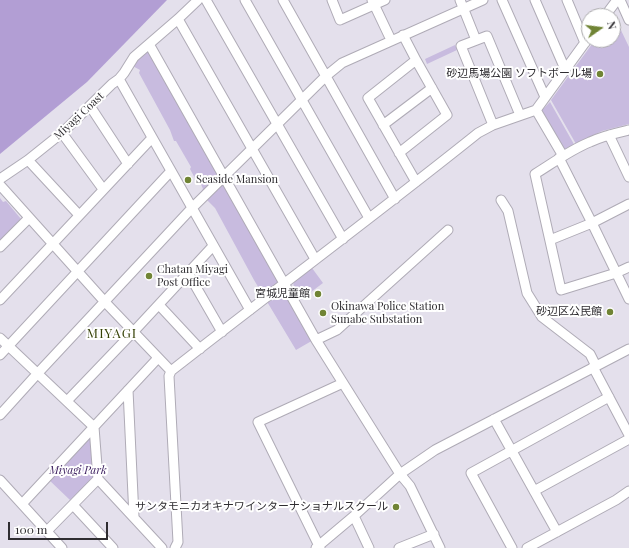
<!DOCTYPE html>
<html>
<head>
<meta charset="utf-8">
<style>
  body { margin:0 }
  #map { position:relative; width:629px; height:548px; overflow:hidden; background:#e4e0ec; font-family:"Playfair Display",serif }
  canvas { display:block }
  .north { position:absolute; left:581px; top:8px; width:40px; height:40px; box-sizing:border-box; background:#fff; border:1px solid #acabad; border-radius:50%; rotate:76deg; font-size:11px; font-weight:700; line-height:16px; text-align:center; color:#2f2d31 }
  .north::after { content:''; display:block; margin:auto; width:14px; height:18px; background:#708435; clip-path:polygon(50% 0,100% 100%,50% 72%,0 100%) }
  .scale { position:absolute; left:8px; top:522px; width:100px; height:18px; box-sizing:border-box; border:2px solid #2f2d31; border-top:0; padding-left:5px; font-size:12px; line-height:14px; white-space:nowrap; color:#2f2d31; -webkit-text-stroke:3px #fff; paint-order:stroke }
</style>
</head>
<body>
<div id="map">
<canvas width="629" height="548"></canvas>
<div class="north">N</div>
<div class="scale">100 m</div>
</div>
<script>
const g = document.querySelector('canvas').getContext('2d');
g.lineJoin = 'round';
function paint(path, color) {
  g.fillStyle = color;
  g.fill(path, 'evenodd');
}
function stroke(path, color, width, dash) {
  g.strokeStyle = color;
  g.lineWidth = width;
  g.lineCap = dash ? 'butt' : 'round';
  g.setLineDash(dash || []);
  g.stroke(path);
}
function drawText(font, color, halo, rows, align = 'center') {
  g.font = font + ' "Playfair Display","Noto Sans JP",serif';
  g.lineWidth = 4;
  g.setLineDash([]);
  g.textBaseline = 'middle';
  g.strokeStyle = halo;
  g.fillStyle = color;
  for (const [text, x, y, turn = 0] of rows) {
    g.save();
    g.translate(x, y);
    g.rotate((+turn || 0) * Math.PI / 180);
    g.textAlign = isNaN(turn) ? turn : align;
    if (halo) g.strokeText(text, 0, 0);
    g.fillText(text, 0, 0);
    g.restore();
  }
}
paint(new Path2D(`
  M 613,20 L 618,24 L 629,47 L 629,124 L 602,131 L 576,144 L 551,100 L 595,40 L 613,40 Z
  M 149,44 L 315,339 L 296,350 L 254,280 L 215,208 L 200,193 L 203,189 L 201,184 L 198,184 L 190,169 L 191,167 L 176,141 L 174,141 L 170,130 L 139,73 L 140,70 L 129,64 Z
  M 455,45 L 457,50 L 427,64 L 425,59 Z
  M 550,102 L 575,146 L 562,152 L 540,112 Z
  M 0,198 L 3,202 L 6,201 L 21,219 L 0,241 Z
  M 312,268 L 323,283 L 311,292 L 297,293 L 294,288 L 293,281 Z
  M 88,436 L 92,437 L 94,477 L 70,500 L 48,479 Z`), '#c8bbdf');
paint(new Path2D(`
  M 0,0 L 167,0 L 87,82 L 0,154 Z`), '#b29ed4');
const minor = new Path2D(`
  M 206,0 L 343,239
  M 245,0 L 369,218
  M 283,0 L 395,199
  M 332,0 L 340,20 L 385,0
  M 372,0 L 391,40
  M 460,0 L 476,40
  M 502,0 L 545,97
  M 535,0 L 565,69
  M 567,0 L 585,43
  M 620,0 L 629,20
  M 605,16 L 617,0
  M 178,19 L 315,259
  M 403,35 L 416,60 L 368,98 L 416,182
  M 149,44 L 316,340 L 400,474 L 410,486 L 440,548
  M 119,79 L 250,310
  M 90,106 L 128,164
  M 536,110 L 563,156
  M 383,125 L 432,88
  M 493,125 L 461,46 L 487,36 L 520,115
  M 629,130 C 616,133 602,136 590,142 C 570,150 553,163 535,174 L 561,290 L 616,273 L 629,267
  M 62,133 L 103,189
  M 609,135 L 629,177
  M 399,153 L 447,115 L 416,60
  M 559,158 L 592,223 L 629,299
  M 28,160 L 79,215
  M 0,179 L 28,160 L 63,132 L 112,84 L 119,79 L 124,73 L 134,57 L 178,19 L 198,0
  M 0,185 L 105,302 L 171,371
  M 501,200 L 508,211 L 527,293 L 542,317 L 590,354 L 596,366
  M 550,240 L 592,223 L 629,204
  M 0,247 L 29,218
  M 188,273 L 222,332
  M 0,300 L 152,138
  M 159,305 L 200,349
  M 0,338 L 94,427 L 98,479 L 162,548
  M 316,340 L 337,330 L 448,230
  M 0,355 L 171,171
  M 593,367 L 629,435
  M 128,390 L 134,517
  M 67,401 L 137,328 L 213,246
  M 0,415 L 38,373 L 191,209 L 326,76 L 342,63 L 483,0
  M 494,419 L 557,532
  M 0,480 L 62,548
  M 534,491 L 629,439
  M 22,504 L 158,358
  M 73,505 L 113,548
  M 354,516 L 369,548
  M 47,531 L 98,479
  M 175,548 L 178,542 L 169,376 L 171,371 C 273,291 377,214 478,133 L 493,125 L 536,110 L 589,37
  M 316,548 L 354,516 L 400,474 L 435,450 L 629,349
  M 320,548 L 258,422 L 343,383
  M 399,548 L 434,534
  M 512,548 L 471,473 L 609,397
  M 527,548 L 616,500 L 629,491`);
stroke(minor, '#afabb6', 11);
stroke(minor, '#fff', 9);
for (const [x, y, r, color] of [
  [600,74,4,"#708435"],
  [188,180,4,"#708435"],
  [149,276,4,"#708435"],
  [318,294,4,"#708435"],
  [610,312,4,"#708435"],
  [323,313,4,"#708435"],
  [396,507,4,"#708435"]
]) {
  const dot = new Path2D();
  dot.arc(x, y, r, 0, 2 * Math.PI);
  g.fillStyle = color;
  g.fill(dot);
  stroke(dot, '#fff', 1.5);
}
drawText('11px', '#2f2d31', '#fff', [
  ["砂辺馬場公園 ソフトボール場",592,74],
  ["Seaside Mansion",196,180,"left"],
  ["Chatan Miyagi",157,270,"left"],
  ["Post Office",157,283,"left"],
  ["宮城児童館",310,294],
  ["Okinawa Police Station",331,307,"left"],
  ["Sunabe Substation",331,320,"left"],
  ["砂辺区公民館",602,312],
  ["サンタモニカオキナワインターナショナルスクール",388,507]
], 'right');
drawText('11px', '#2f2d31', '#fff', [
  ["Miyagi Coast",79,116,-43]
]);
drawText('italic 11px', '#3e2161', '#fff', [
  ["Miyagi Park",78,471]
]);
g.letterSpacing = '1px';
drawText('13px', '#344005', '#fff', [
  ["MIYAGI",112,334]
]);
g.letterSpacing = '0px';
</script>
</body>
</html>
